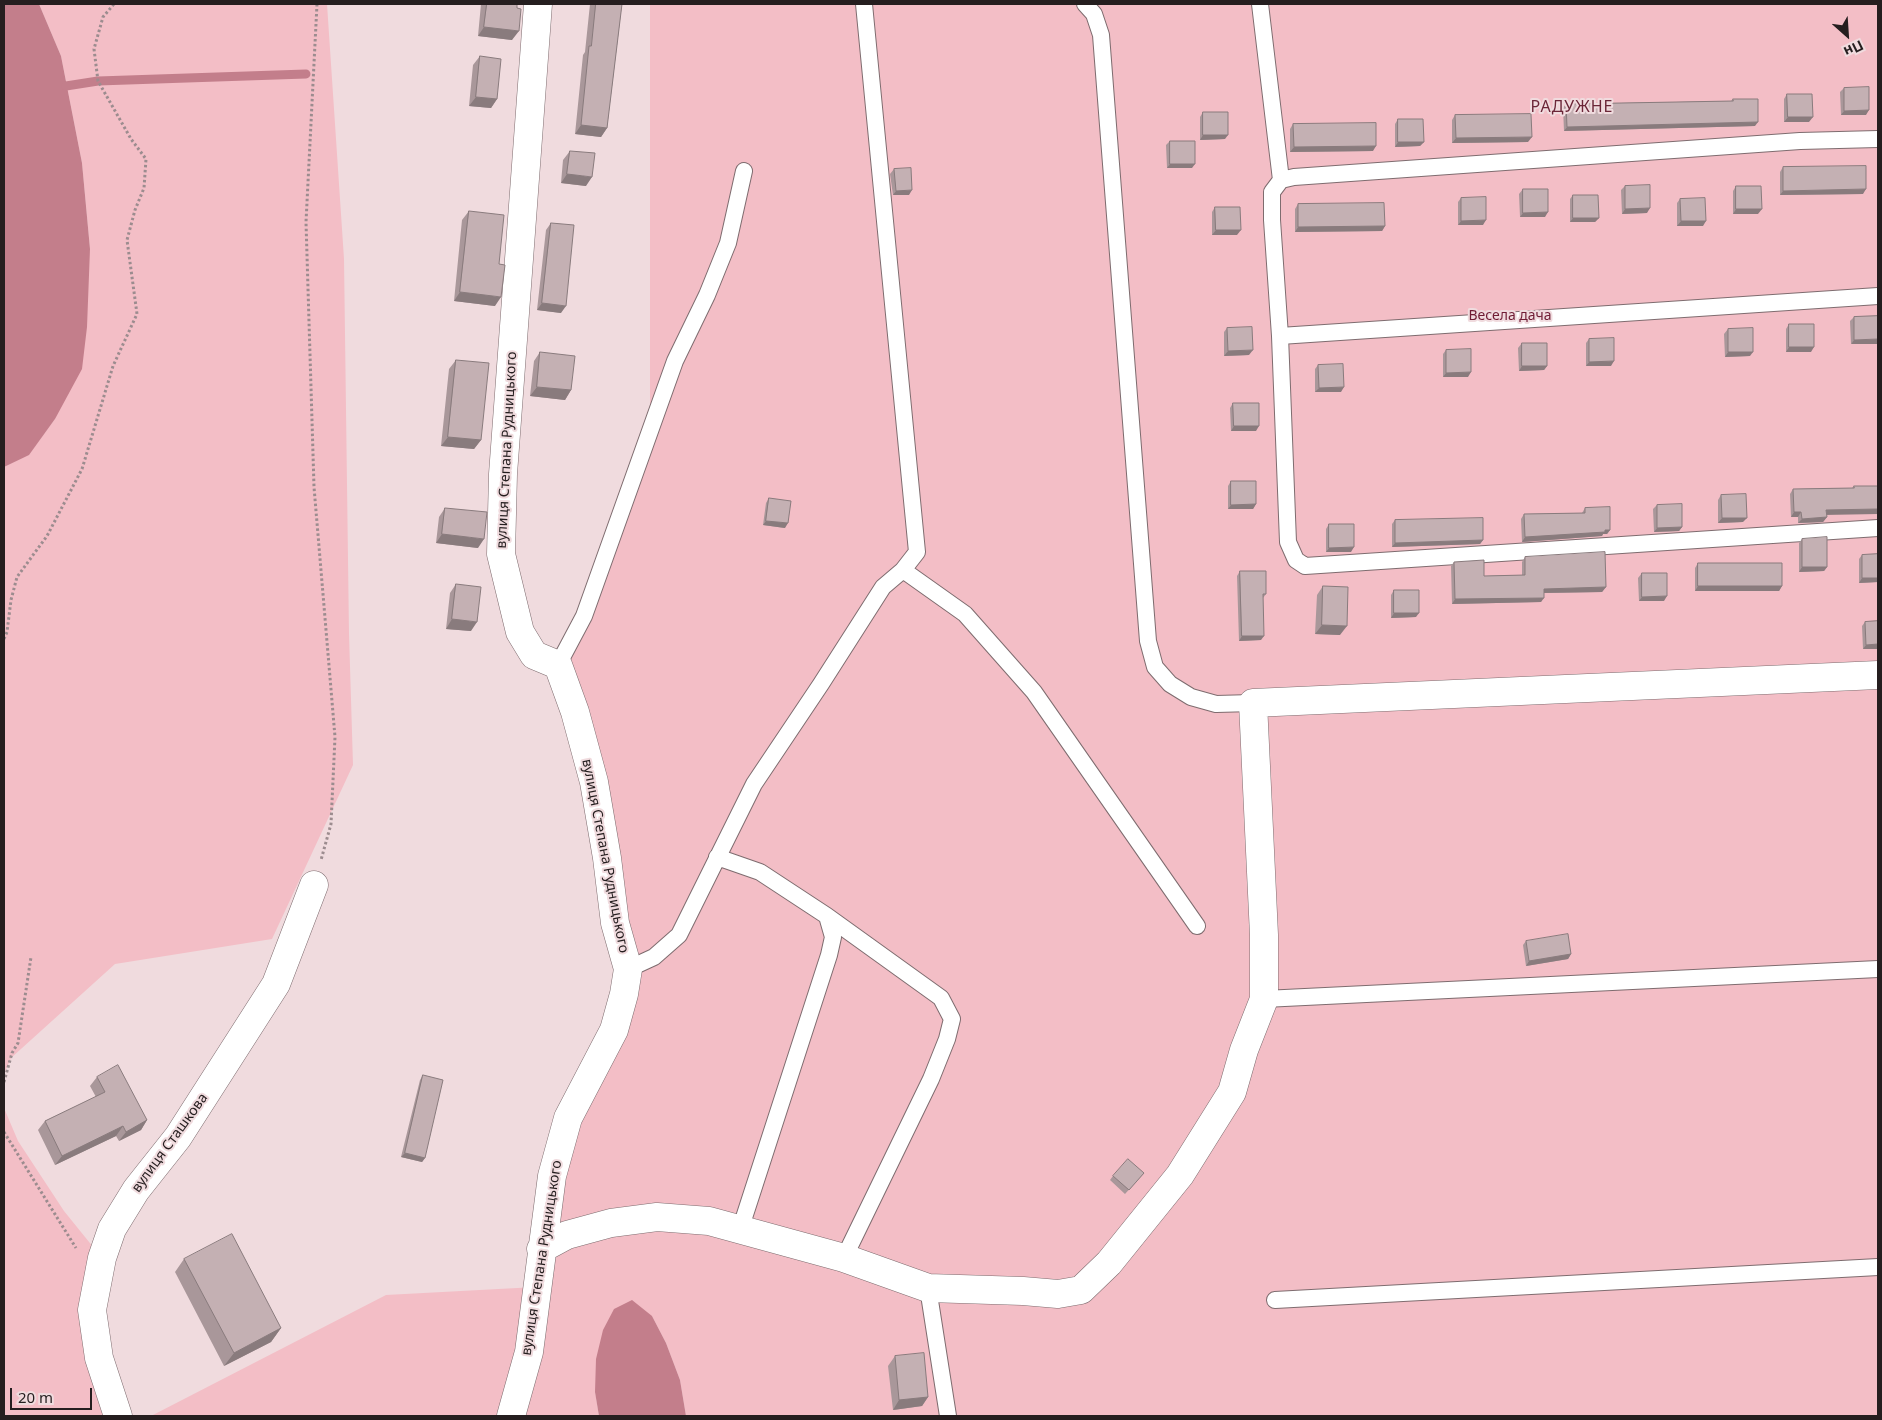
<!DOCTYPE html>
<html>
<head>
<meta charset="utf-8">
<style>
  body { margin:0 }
  #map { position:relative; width:1882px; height:1420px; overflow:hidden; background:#f0dbde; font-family:"Noto Sans",sans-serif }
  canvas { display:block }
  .frame { position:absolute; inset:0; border:5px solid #251e1f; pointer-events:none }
  .north { position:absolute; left:1822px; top:10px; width:50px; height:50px; -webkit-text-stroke:4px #f0dbde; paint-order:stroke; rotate:154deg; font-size:14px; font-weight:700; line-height:20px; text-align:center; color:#251e1f }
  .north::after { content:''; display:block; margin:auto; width:18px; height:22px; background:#251e1f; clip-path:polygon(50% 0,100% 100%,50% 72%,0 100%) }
  .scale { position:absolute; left:10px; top:1388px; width:82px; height:22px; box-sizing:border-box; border:2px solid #251e1f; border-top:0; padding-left:6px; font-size:15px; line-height:18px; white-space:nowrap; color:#251e1f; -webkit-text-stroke:4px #f0dbde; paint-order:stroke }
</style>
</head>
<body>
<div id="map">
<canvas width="1882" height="1420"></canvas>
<div class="frame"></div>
<div class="north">Пн</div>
<div class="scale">20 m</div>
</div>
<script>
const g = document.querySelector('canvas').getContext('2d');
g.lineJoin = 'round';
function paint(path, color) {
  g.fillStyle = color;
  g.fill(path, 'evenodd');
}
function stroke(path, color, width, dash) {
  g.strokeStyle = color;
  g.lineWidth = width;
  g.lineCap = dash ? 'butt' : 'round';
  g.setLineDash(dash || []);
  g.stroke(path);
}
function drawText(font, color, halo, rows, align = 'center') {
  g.font = font + ' "Noto Sans",sans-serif';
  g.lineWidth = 4;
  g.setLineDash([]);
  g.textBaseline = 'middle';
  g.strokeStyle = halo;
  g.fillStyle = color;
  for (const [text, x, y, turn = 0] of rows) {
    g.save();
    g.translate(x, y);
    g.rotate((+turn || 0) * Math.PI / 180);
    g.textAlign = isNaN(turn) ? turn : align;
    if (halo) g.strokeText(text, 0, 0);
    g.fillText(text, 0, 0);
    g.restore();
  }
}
paint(new Path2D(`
  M 39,4 L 327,4 L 344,259 L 349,634 L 353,765 L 272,939 L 115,964 L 11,1058 L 4,1074 L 4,467 L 29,454 L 55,419 L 90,249 L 82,163 L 61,56 Z
  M 650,4 L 1878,4 L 1878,1416 L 686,1416 L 680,1380 L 666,1343 L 652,1316 L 595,1391 L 599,1416 L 151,1416 L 386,1295 L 536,1287 L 543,1232 L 624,994 L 558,665 L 650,427 Z
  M 4,1108 L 18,1141 L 64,1211 L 102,1258 L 92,1310 L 118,1416 L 4,1416 Z`), '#f3bec6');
paint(new Path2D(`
  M 4,4 L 39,4 L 61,56 L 82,163 L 90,249 L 87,327 L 82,369 L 55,419 L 29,455 L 4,467 Z
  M 632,1300 L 652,1316 L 666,1343 L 680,1380 L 686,1416 L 599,1416 L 595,1392 L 596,1359 L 603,1330 L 614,1309 Z`), '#c37e8b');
stroke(new Path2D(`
  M 66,86 L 98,81 L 306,74`), '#c37e8b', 9);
const service = new Path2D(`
  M 1085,4 L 1094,14 L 1101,35 L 1148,641 L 1155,667 L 1170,684 L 1191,697 L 1216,704 L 1253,703
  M 1260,4 L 1281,180
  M 1878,139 L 1800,141 L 1294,177 L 1281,180 L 1272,192 L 1272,220 L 1280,336 L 1288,542 L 1296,560 L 1305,566 L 1878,528
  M 1280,336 L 1878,296
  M 903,570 L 965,614 L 1034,692 L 1197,926
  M 558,665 L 584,616 L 675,361 L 707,295 L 728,243 L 744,171
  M 717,857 L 760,872 L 827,916 L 833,937 L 829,955 L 740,1230
  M 827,916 L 941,998 L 952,1019 L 947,1039 L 931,1079 L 844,1258
  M 628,969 L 654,957 L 679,935 L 754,784 L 821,684 L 883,587 L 903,570 L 917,552 L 864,4
  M 1264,999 L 1878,969
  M 928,1288 L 948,1416
  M 1275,1300 L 1878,1267`);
const minor = new Path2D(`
  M 541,1249 L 567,1235 L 611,1223 L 657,1217 L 709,1221 L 844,1258 L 928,1288 L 1023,1291 L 1058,1294 L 1081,1290 L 1109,1263 L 1180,1175 L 1232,1092 L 1244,1050 L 1264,999 L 1264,935 L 1253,703 L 1878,675
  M 118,1416 L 99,1358 L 92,1310 L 102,1258 L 112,1229 L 136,1190 L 178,1137 L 276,984 L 314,885
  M 511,1416 L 529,1352 L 552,1176 L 568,1118 L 614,1030 L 624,994 L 628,969 L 615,923 L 607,858 L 594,782 L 575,712 L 558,665 L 534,655 L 520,632 L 501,554 L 503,474 L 538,4`);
stroke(service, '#7e6c6f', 18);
stroke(minor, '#7e6c6f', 29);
stroke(new Path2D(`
  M 317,4 L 306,222 L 314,487 L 335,737 L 331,824 L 321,860
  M 4,639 L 7,632 L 11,600 L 17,577 L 47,536 L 82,469 L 113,366 L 137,314 L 127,240 L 135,210 L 144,188 L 146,159 L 131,139 L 98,81 L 94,49 L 103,17 L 114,4
  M 4,1082 L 12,1053 L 18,1043 L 31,957
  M 4,1132 L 76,1248`), '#9c8c8f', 3, [2.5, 2.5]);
stroke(service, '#fff', 16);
stroke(minor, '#fff', 28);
paint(new Path2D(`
  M 481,4 L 517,4 L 512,40 L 478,36 Z
  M 590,4 L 622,4 L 607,128 L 601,137 L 575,134 L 583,55 L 585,52 Z
  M 480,56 L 497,99 L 491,108 L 469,106 L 473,65 Z
  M 1844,88 L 1866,115 L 1841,115 L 1840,92 Z
  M 1787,94 L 1809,122 L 1784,122 L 1784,99 Z
  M 1733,99 L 1755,126 L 1564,131 L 1563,108 L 1566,104 L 1731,101 Z
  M 1203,112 L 1225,139 L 1200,140 L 1200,117 Z
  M 1455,115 L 1528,142 L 1452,143 L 1452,120 Z
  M 1398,119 L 1424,142 L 1420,146 L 1395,147 L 1395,124 Z
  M 1293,124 L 1373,151 L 1290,152 L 1290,129 Z
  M 1170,141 L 1192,168 L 1167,168 L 1166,145 Z
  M 570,151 L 586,186 L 561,183 L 563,160 Z
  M 1783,167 L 1863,194 L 1780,195 L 1780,172 Z
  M 894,169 L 909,195 L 893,195 L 890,174 Z
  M 1625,186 L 1647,213 L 1622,214 L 1621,190 Z
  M 1736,186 L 1758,214 L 1733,214 L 1733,191 Z
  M 1523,189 L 1545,217 L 1520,217 L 1519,194 Z
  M 1573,195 L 1599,218 L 1595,222 L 1570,222 L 1570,199 Z
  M 1461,198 L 1483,225 L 1458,225 L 1458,202 Z
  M 1680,199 L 1703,226 L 1677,226 L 1677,203 Z
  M 1298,204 L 1385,226 L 1382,231 L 1295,232 L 1295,209 Z
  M 1215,207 L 1237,235 L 1212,235 L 1212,212 Z
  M 469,211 L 495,306 L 454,301 L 462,220 Z
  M 551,223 L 561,313 L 537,310 L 546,230 Z
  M 1878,316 L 1851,344 L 1850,321 L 1854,317 Z
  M 1789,324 L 1811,352 L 1786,352 L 1786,329 Z
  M 1227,328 L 1249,355 L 1224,356 L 1224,332 Z
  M 1728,329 L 1750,356 L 1725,357 L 1724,334 Z
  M 1589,339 L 1611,366 L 1586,366 L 1586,343 Z
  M 1522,343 L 1547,366 L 1544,370 L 1519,371 L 1518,348 Z
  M 1446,350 L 1468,377 L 1443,377 L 1443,354 Z
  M 540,352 L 571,390 L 565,400 L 530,396 L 534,361 Z
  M 456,360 L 481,440 L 474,449 L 441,446 L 449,369 Z
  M 1318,365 L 1341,392 L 1315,392 L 1315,369 Z
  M 1233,403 L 1256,431 L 1231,431 L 1230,408 Z
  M 1231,481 L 1256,504 L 1253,509 L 1228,509 L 1228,486 Z
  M 1854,486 L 1878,486 L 1878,514 L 1827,514 L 1827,517 L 1823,522 L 1798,523 L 1798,517 L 1791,517 L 1790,494 L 1793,489 L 1852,488 Z
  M 1721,495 L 1743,522 L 1718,523 L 1718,500 Z
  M 769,498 L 785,528 L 763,525 L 766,503 Z
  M 1657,505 L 1682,527 L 1679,531 L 1654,532 L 1653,509 Z
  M 445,508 L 478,548 L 436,543 L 439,517 Z
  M 1585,508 L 1610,530 L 1607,534 L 1603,534 L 1602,536 L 1522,542 L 1521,519 L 1524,514 L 1582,513 Z
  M 1395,520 L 1483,540 L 1480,544 L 1392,547 L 1392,524 Z
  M 1329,524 L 1351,552 L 1326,552 L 1326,529 Z
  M 1802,539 L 1827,567 L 1824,571 L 1799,572 L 1799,543 Z
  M 1878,554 L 1878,582 L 1859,583 L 1859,559 L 1862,555 Z
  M 1525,557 L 1606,587 L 1602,592 L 1544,593 L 1541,602 L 1452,604 L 1451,566 L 1454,562 L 1484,576 L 1522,575 L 1522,562 Z
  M 1698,563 L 1782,586 L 1779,591 L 1695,591 L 1695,568 Z
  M 1240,571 L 1266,594 L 1263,598 L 1261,640 L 1239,641 L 1237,576 Z
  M 1642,573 L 1664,601 L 1639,601 L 1638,578 Z
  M 456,584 L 471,631 L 446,629 L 450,593 Z
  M 1323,586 L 1340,635 L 1315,634 L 1317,595 Z
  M 1394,590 L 1416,617 L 1391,618 L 1391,595 Z
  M 1878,621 L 1878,649 L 1863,649 L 1862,626 L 1865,622 Z
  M 1526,941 L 1571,954 L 1568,959 L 1526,966 L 1523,945 Z
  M 423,1075 L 425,1158 L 422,1162 L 401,1157 L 420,1080 Z
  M 97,1077 L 147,1120 L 141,1130 L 119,1141 L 116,1136 L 55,1165 L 38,1130 L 45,1121 L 96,1097 L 90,1086 Z
  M 1144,1173 L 1125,1194 L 1110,1180 L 1113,1176 Z
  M 184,1259 L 281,1328 L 271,1342 L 224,1366 L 175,1272 Z
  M 895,1356 L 928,1397 L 922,1406 L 893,1410 L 888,1366 Z`), '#a9979a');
paint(new Path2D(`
  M 484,27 L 519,31 L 512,40 L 478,36 Z
  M 476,97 L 497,99 L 491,108 L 469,106 Z
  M 1869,110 L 1866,115 L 1841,115 L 1844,111 Z
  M 1788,117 L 1813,117 L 1809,122 L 1784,122 Z
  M 1758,122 L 1755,126 L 1564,131 L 1567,127 Z
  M 581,125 L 607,128 L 601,137 L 575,134 Z
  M 1203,135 L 1228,135 L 1225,139 L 1200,140 Z
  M 1532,137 L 1528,142 L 1452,143 L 1456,138 Z
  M 1398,142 L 1424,142 L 1420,146 L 1395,147 Z
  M 1376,146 L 1373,151 L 1290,152 L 1294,147 Z
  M 1170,164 L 1195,164 L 1192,168 L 1167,168 Z
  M 567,174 L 592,177 L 586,186 L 561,183 Z
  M 1866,189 L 1863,194 L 1780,195 L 1783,191 Z
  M 912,190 L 909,195 L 893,195 L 896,191 Z
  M 1650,208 L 1647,213 L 1622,214 L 1625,209 Z
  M 1736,209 L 1762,209 L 1758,214 L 1733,214 Z
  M 1548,212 L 1545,217 L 1520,217 L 1523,213 Z
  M 1573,218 L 1599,218 L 1595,222 L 1570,222 Z
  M 1486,220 L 1483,225 L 1458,225 L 1461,221 Z
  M 1681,221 L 1706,221 L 1703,226 L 1677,226 Z
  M 1385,226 L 1382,231 L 1295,232 L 1298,227 Z
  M 1216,230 L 1241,230 L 1237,235 L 1212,235 Z
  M 460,292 L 501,297 L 495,306 L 454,301 Z
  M 542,303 L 566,306 L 561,313 L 537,310 Z
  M 1878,339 L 1878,344 L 1851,344 L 1854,340 Z
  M 1789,347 L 1814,347 L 1811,352 L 1786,352 Z
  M 1253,350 L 1249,355 L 1224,356 L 1228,351 Z
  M 1728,352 L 1753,352 L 1750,356 L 1725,357 Z
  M 1614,361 L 1611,366 L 1586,366 L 1589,362 Z
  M 1522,366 L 1547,366 L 1544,370 L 1519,371 Z
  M 1471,372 L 1468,377 L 1443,377 L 1446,373 Z
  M 537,387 L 571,390 L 565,400 L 530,396 Z
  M 1344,387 L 1341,392 L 1315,392 L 1319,388 Z
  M 1234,426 L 1259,426 L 1256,431 L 1231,431 Z
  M 448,437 L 481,440 L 474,449 L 441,446 Z
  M 1256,504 L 1253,509 L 1228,509 L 1231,505 Z
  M 1878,509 L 1878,514 L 1823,515 L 1826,510 Z
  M 1794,512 L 1801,512 L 1798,517 L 1791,517 Z
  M 1827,517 L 1823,522 L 1798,523 L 1802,519 Z
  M 1722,518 L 1747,518 L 1743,522 L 1718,523 Z
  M 766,521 L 788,523 L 785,528 L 763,525 Z
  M 1682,527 L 1679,531 L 1654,532 L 1657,528 Z
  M 1605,530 L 1610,530 L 1607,534 L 1603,534 L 1602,536 L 1522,542 L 1525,537 Z
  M 442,534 L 484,539 L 478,548 L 436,543 Z
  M 1483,540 L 1480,544 L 1392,547 L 1395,543 Z
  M 1354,547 L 1351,552 L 1326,552 L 1329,548 Z
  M 1802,567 L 1827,567 L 1824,571 L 1799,572 Z
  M 1862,578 L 1878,578 L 1878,582 L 1859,583 Z
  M 1698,586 L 1782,586 L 1779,591 L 1695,591 Z
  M 1606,587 L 1602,592 L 1541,593 L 1544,589 Z
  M 1667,596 L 1664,601 L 1639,601 L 1642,597 Z
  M 1544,598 L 1541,602 L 1452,604 L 1455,599 Z
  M 1394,613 L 1419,613 L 1416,617 L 1391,618 Z
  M 452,619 L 477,622 L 471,631 L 446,629 Z
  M 1322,625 L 1347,626 L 1340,635 L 1315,634 Z
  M 1242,636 L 1264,636 L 1261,640 L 1239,641 Z
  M 1878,644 L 1878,649 L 1863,649 L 1866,645 Z
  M 1571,954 L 1568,959 L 1526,966 L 1529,961 Z
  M 147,1120 L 141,1130 L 119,1141 L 126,1132 Z
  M 123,1126 L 116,1136 L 55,1165 L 62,1156 Z
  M 405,1153 L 425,1158 L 422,1162 L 401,1157 Z
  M 281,1328 L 271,1342 L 224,1366 L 234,1353 Z
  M 928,1397 L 922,1406 L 893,1410 L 899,1400 Z`), '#897b7d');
const building = new Path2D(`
  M 487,4 L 517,4 L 517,8 L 521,9 L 519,31 L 484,27 Z
  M 596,4 L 622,4 L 607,128 L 581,125 L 589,46 L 591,46 Z
  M 480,56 L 501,59 L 497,99 L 476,97 Z
  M 1869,87 L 1869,110 L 1844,111 L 1844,88 Z
  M 1787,94 L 1812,94 L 1813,117 L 1788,117 Z
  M 1733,99 L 1758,99 L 1758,122 L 1567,127 L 1566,104 L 1733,101 Z
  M 1203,112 L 1228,112 L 1228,135 L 1203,135 Z
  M 1531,114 L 1532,137 L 1456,138 L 1455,115 Z
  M 1398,119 L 1423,119 L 1424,142 L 1398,142 Z
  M 1376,123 L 1376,146 L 1294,147 L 1293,124 Z
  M 1170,141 L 1195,141 L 1195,164 L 1170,164 Z
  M 570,151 L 595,153 L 592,177 L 567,174 Z
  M 1866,166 L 1866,189 L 1783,191 L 1783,167 Z
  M 911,168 L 912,190 L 896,191 L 894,169 Z
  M 1650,185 L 1650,208 L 1625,209 L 1625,186 Z
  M 1736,186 L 1761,186 L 1762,209 L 1736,209 Z
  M 1523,189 L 1548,189 L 1548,212 L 1523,213 Z
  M 1573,195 L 1598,195 L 1599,218 L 1573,218 Z
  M 1486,197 L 1486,220 L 1461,221 L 1461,198 Z
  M 1705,198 L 1706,221 L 1681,221 L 1680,199 Z
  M 1384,203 L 1385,226 L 1298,227 L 1298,204 Z
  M 1215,207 L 1240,207 L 1241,230 L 1216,230 Z
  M 469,211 L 504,215 L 499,264 L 505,265 L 501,297 L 460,292 Z
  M 551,223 L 574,225 L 566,306 L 542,303 Z
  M 1878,316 L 1878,339 L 1854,340 L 1854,317 Z
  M 1789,324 L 1814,324 L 1814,347 L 1789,347 Z
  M 1252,327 L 1253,350 L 1228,351 L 1227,328 Z
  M 1753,328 L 1753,352 L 1728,352 L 1728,329 Z
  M 1614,338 L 1614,361 L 1589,362 L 1589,339 Z
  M 1522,343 L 1547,343 L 1547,366 L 1522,366 Z
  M 1471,349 L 1471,372 L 1446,373 L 1446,350 Z
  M 540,352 L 575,356 L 571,390 L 537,387 Z
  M 456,360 L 489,363 L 481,440 L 448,437 Z
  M 1343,364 L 1344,387 L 1319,388 L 1318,365 Z
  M 1233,403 L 1259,403 L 1259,426 L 1234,426 Z
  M 1231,481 L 1256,481 L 1256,504 L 1231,505 Z
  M 1854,486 L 1878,486 L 1878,509 L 1826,510 L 1827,517 L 1802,519 L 1801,512 L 1794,512 L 1793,489 L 1854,488 Z
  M 1746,494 L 1747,518 L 1722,518 L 1721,495 Z
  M 769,498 L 791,501 L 788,523 L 766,521 Z
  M 1682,504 L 1682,527 L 1657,528 L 1657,505 Z
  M 1610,507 L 1610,530 L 1605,530 L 1605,532 L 1525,537 L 1524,514 L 1585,513 L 1585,508 Z
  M 445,508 L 487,512 L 484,539 L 442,534 Z
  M 1483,518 L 1483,540 L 1395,543 L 1395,520 Z
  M 1329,524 L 1354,524 L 1354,547 L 1329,548 Z
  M 1827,537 L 1827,567 L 1802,567 L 1802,539 Z
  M 1605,552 L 1606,587 L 1544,589 L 1544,598 L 1455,599 L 1454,562 L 1484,560 L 1484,576 L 1525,575 L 1525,557 Z
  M 1878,554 L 1878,578 L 1862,578 L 1862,555 Z
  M 1698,563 L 1782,563 L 1782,586 L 1698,586 Z
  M 1240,571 L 1266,571 L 1266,594 L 1263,594 L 1264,636 L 1242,636 Z
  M 1642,573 L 1667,573 L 1667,596 L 1642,597 Z
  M 456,584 L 481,587 L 477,622 L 452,619 Z
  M 1323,586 L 1348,587 L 1347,626 L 1322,625 Z
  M 1394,590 L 1419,590 L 1419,613 L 1394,613 Z
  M 1878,621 L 1878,644 L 1866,645 L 1865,622 Z
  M 1568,934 L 1571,954 L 1529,961 L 1526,941 Z
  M 118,1065 L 147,1120 L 126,1132 L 123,1126 L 62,1156 L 45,1121 L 105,1092 L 97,1077 Z
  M 423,1075 L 443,1080 L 425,1158 L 405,1153 Z
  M 1128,1159 L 1144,1173 L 1129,1190 L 1113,1176 Z
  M 232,1234 L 281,1328 L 234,1353 L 184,1259 Z
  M 924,1353 L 928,1397 L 899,1400 L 895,1356 Z`);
paint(building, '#c4b0b3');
stroke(building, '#897b7d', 1);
drawText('14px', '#6f1c34', '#f0dbde', [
  ["Весела дача",1510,316]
]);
drawText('14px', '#251e1f', '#f0dbde', [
  ["вулиця Степана Рудницького",507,450,-87],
  ["вулиця Степана Рудницького",605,856,79],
  ["вулиця Сташкова",170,1143,-54],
  ["вулиця Степана Рудницького",542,1258,-81]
]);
g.letterSpacing = '1px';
drawText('16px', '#6b2638', '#f0dbde', [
  ["РАДУЖНЕ",1572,107]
]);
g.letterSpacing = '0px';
</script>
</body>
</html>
